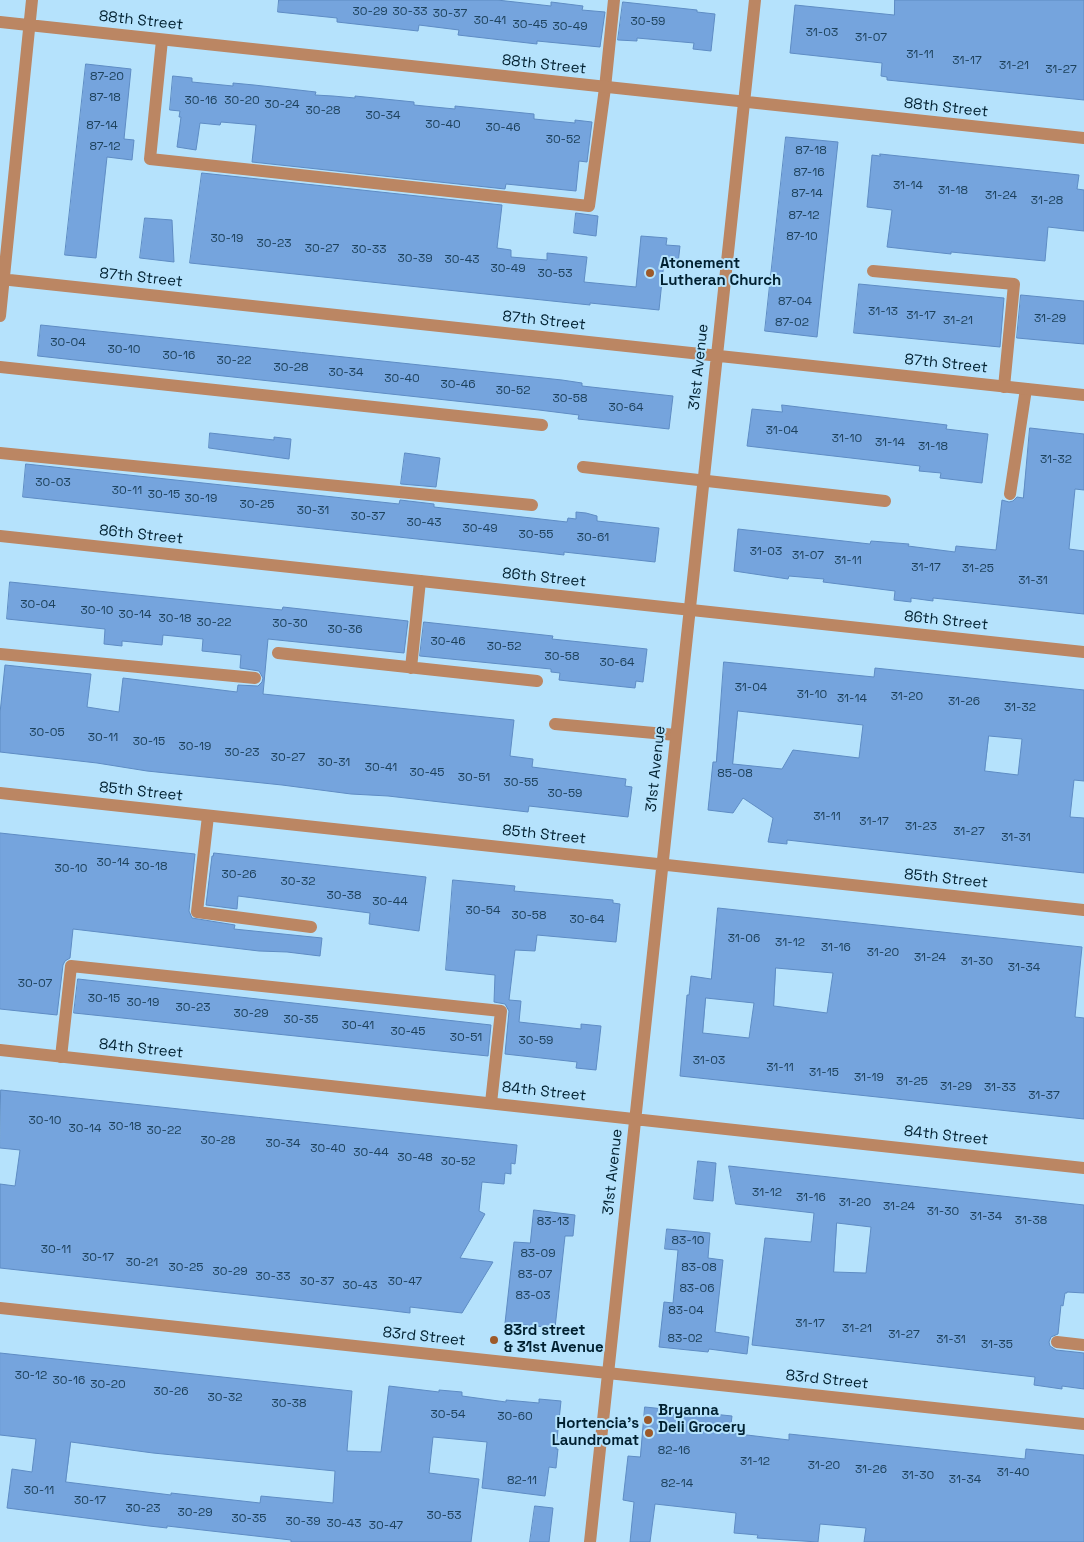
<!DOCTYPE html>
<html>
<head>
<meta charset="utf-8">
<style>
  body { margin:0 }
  canvas { display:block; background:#b5e2fc }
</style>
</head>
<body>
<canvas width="1084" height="1542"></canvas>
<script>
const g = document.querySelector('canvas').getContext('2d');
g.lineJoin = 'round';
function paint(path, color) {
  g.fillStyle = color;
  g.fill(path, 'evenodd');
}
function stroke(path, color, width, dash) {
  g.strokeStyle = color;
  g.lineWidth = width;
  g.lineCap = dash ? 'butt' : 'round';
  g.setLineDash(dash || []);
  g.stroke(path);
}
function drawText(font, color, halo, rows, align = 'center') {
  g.font = font + ' "Space Grotesk",sans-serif';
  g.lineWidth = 4;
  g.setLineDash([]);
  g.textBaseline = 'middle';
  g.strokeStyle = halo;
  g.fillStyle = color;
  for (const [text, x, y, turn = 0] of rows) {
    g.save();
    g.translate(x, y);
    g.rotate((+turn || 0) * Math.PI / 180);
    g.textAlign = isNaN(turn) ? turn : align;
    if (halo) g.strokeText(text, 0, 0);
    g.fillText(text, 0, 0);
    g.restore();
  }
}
const building = new Path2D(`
  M 279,0 L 497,0 L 551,6 L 551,2 L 583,6 L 582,10 L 605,12 L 600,47 L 537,41 L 537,44 L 458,35 L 459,30 L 419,25 L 418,31 L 337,22 L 337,18 L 278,12 Z
  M 895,0 L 1084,0 L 1084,100 L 887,80 L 887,77 L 881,76 L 882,63 L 790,53 L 795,5 L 894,15 Z
  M 623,2 L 697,10 L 697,12 L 715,14 L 711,51 L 693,49 L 694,43 L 637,38 L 637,41 L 618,40 Z
  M 86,64 L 131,69 L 124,139 L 134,140 L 132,160 L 107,157 L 96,258 L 65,255 Z
  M 173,76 L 192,78 L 192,82 L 233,86 L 233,83 L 254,85 L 316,92 L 315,95 L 333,96 L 355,98 L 355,96 L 414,102 L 414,105 L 434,107 L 455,109 L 455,106 L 534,114 L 534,119 L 575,123 L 575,120 L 592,122 L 587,162 L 579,161 L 576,191 L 506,184 L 505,189 L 252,162 L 256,125 L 221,122 L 220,125 L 200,123 L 196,150 L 177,147 L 181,117 L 179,117 L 180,111 L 170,110 Z
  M 786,137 L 838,142 L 817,337 L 765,331 Z
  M 880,154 L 1079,175 L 1077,189 L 1084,190 L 1084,231 L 1048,227 L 1045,261 L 951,252 L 951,254 L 887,247 L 892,210 L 867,207 L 872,155 L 880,156 Z
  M 202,173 L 502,205 L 497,248 L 511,250 L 511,257 L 547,260 L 547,253 L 587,257 L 584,282 L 636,287 L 641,236 L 667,238 L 666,245 L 680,246 L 678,264 L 664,262 L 659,310 L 590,303 L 590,305 L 190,263 Z
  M 576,213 L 598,216 L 596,236 L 574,233 Z
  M 145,218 L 172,220 L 174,262 L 140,258 Z
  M 859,284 L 1004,298 L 1000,347 L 854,333 Z
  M 1021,295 L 1084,301 L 1084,344 L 1017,338 Z
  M 41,325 L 562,380 L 582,383 L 582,386 L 673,396 L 669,429 L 578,419 L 579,415 L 539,410 L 38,356 Z
  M 782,405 L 947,425 L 946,429 L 988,434 L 982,483 L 940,478 L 941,473 L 919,471 L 920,466 L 747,446 L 752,409 L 782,412 Z
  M 1030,428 L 1084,434 L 1084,490 L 1075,489 L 1069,549 L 1084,551 L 1084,614 L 933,598 L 933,601 L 911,598 L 911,602 L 894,600 L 895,591 L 823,582 L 824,579 L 789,576 L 788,579 L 734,571 L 738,529 L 870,544 L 871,541 L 909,544 L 908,546 L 955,552 L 956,546 L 996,550 L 1002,500 L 1009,502 L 1013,501 L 1017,497 L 1023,498 Z
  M 210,433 L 274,440 L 274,437 L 291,439 L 289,459 L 209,448 Z
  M 405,453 L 440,458 L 436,487 L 401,484 Z
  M 26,464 L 399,504 L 400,500 L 434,504 L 434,507 L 567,522 L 568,518 L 576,519 L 576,512 L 586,513 L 597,516 L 597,521 L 659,528 L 655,562 L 564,552 L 564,555 L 539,552 L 23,497 Z
  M 10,582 L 282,610 L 283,607 L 408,621 L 404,653 L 268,639 L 263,694 L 514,720 L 510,756 L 533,759 L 532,767 L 626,779 L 625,786 L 632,787 L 628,817 L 529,806 L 528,812 L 388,796 L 351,794 L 282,785 L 147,771 L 97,763 L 0,752 L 0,713 L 5,665 L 91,674 L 87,707 L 119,712 L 123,678 L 237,692 L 238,685 L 258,686 L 262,682 L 263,678 L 259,671 L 240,668 L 241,655 L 202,651 L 203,639 L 163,635 L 162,645 L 122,641 L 122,646 L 104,644 L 105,629 L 7,619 Z
  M 424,622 L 553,636 L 552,639 L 647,649 L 643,682 L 636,681 L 635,688 L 568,681 L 559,680 L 560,673 L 551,672 L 551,669 L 420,656 Z
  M 724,662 L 874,677 L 875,668 L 1084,690 L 1084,781 L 1074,780 L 1070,817 L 1084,818 L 1084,873 L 787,840 L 787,844 L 768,842 L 773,818 L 743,798 L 733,813 L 708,810 L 713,762 L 716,762 ZM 738,711 L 863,725 L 859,758 L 793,750 L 782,769 L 733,764 ZM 989,736 L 1022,739 L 1018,775 L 985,771 Z
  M 0,833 L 195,854 L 189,911 L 192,918 L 235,925 L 234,929 L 322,938 L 320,956 L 287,952 L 259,951 L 73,929 L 70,958 L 65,961 L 63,965 L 57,1015 L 0,1009 Z
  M 214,853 L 426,877 L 419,931 L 369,924 L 370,913 L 238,896 L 237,909 L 206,905 L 212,856 L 213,856 Z
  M 453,880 L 515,886 L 514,891 L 613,900 L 613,903 L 620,904 L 616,942 L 537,935 L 535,951 L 515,950 L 509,1000 L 521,1001 L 519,1022 L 581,1029 L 581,1024 L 601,1026 L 596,1070 L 576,1068 L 577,1062 L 505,1054 L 509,1011 L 505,1004 L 494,1002 L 495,975 L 446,970 Z
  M 718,908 L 1082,947 L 1075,1017 L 1084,1018 L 1084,1119 L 680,1076 L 687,995 L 689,995 L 691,976 L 711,979 ZM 776,968 L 833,973 L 827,1013 L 774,1006 ZM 706,998 L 754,1003 L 749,1038 L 703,1033 Z
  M 78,979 L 491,1025 L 488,1056 L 74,1013 Z
  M 1,1090 L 517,1145 L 515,1164 L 511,1163 L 511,1174 L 505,1173 L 504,1184 L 482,1182 L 479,1211 L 485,1214 L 460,1258 L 493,1262 L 462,1313 L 410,1307 L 410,1313 L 377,1309 L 0,1268 L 0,1184 L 15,1186 L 20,1150 L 0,1148 Z
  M 698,1161 L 716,1163 L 713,1201 L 694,1199 Z
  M 729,1166 L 1084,1205 L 1084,1293 L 1067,1292 L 1067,1293 L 1065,1293 L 1063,1306 L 1061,1305 L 1058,1334 L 1051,1337 L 1049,1342 L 1050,1346 L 1056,1350 L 1084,1353 L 1084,1389 L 1062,1386 L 1062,1389 L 1034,1385 L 1035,1377 L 752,1345 L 765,1238 L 811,1242 L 814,1213 L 736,1204 ZM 837,1223 L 871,1227 L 866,1273 L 834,1272 Z
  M 534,1210 L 575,1215 L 573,1236 L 565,1236 L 555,1328 L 505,1323 L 514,1242 L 530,1243 Z
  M 667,1229 L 710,1233 L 708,1258 L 723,1260 L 715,1332 L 749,1337 L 747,1354 L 709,1349 L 708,1352 L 659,1347 L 664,1302 L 673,1303 L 678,1250 L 665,1249 Z
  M 0,1353 L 352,1391 L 347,1451 L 381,1452 L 389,1386 L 439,1392 L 439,1390 L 462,1392 L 462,1396 L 506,1402 L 506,1400 L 539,1403 L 539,1399 L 561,1401 L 556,1449 L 558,1449 L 556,1468 L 549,1467 L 545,1496 L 482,1488 L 487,1442 L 433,1437 L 429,1473 L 479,1479 L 471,1542 L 291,1542 L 291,1540 L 167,1526 L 167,1528 L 149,1526 L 7,1508 L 12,1469 L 32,1472 L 36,1439 L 0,1435 ZM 71,1442 L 153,1453 L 335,1471 L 333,1503 L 261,1496 L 260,1503 L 171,1493 L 171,1495 L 66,1482 Z
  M 645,1407 L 732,1416 L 730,1433 L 789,1440 L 789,1434 L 1025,1459 L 1026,1449 L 1084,1455 L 1084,1542 L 864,1542 L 866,1528 L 820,1524 L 818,1542 L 757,1538 L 758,1535 L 734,1533 L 736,1513 L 655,1504 L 650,1542 L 630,1542 L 634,1502 L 623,1500 L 628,1456 L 640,1457 Z
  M 535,1506 L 553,1508 L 549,1542 L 530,1542 Z`);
paint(building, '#75a4dd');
stroke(building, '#5e8cc4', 1);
stroke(new Path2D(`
  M 162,40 L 150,159 L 589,206 L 605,88 L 614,0
  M 873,271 L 1014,284 L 1004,387
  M 0,367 L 542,425
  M 0,453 L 532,505
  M 583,467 L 885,501
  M 1010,494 L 1026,389
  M 278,653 L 537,681
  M 0,654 L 255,678
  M 411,668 L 420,581
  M 555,724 L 676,735
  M 208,816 L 197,912 L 311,927
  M 61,1057 L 71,966 L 501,1011 L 491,1103
  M 1057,1342 L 1084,1345`), '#bb8663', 12);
stroke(new Path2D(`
  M 0,22 L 1084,138
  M 0,279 L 1084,395
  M 0,316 L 32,0
  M 0,536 L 1084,652
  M 0,793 L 1084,910
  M 0,1050 L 1084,1168
  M 0,1308 L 1084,1424
  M 590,1542 L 755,0`), '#bb8663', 12);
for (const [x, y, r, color] of [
  [650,273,5,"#9d5a2a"],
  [494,1340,5,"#9d5a2a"],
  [648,1420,5,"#9d5a2a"],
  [649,1433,5,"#9d5a2a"]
]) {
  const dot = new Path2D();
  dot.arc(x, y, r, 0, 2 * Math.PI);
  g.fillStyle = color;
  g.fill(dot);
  stroke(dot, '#b5e2fc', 2);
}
drawText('12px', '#1d415b', null, [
  ["30-29",370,12],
  ["30-33",410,12],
  ["30-37",450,14],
  ["30-41",490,21],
  ["30-59",648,22],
  ["30-45",530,25],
  ["30-49",570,27],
  ["31-03",822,33],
  ["31-07",871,38],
  ["31-11",920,55],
  ["31-17",967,61],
  ["31-21",1014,66],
  ["31-27",1061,70],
  ["87-20",107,77],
  ["87-18",105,98],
  ["30-16",201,101],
  ["30-20",242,101],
  ["30-24",282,105],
  ["30-28",323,111],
  ["30-34",383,116],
  ["30-40",443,125],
  ["87-14",102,126],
  ["30-46",503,128],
  ["30-52",563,140],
  ["87-12",105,147],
  ["87-18",811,151],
  ["87-16",809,173],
  ["31-14",908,186],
  ["31-18",953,191],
  ["87-14",807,194],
  ["31-24",1001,196],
  ["31-28",1047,201],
  ["87-12",804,216],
  ["87-10",802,237],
  ["30-19",227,239],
  ["30-23",274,244],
  ["30-27",322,249],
  ["30-33",369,250],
  ["30-39",415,259],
  ["30-43",462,260],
  ["30-49",508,269],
  ["30-53",555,274],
  ["87-04",795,302],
  ["31-13",883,312],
  ["31-17",921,316],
  ["31-29",1050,319],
  ["31-21",958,321],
  ["87-02",792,323],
  ["30-04",68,343],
  ["30-10",124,350],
  ["30-16",179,356],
  ["30-22",234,361],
  ["30-28",291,368],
  ["30-34",346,373],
  ["30-40",402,379],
  ["30-46",458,385],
  ["30-52",513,391],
  ["30-58",570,399],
  ["30-64",626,408],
  ["31-04",782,431],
  ["31-10",847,439],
  ["31-14",890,443],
  ["31-18",933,447],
  ["31-32",1056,460],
  ["30-03",53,483],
  ["30-11",127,491],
  ["30-15",164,495],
  ["30-19",201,499],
  ["30-25",257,505],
  ["30-31",313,511],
  ["30-37",368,517],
  ["30-43",424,523],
  ["30-49",480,529],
  ["30-55",536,535],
  ["30-61",593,538],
  ["31-03",766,552],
  ["31-07",808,556],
  ["31-11",848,561],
  ["31-17",926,568],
  ["31-25",978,569],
  ["31-31",1033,581],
  ["30-04",38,605],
  ["30-10",97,611],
  ["30-14",135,615],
  ["30-18",175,619],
  ["30-22",214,623],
  ["30-30",290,624],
  ["30-36",345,630],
  ["30-46",448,642],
  ["30-52",504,647],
  ["30-58",562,657],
  ["30-64",617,663],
  ["31-04",751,688],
  ["31-10",812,695],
  ["31-20",907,697],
  ["31-14",852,699],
  ["31-26",964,702],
  ["31-32",1020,708],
  ["30-05",47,733],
  ["30-11",103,738],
  ["30-15",149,742],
  ["30-19",195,747],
  ["30-23",242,753],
  ["30-27",288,758],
  ["30-31",334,763],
  ["30-41",381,768],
  ["30-45",427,773],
  ["85-08",735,774],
  ["30-51",474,778],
  ["30-55",521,783],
  ["30-59",565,794],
  ["31-11",827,817],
  ["31-17",874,822],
  ["31-23",921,827],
  ["31-27",969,832],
  ["31-31",1016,838],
  ["30-14",113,863],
  ["30-18",151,867],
  ["30-10",71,869],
  ["30-26",239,875],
  ["30-32",298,882],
  ["30-38",344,896],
  ["30-44",390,902],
  ["30-54",483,911],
  ["30-58",529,916],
  ["30-64",587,920],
  ["31-06",744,939],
  ["31-12",790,943],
  ["31-16",836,948],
  ["31-20",883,953],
  ["31-24",930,958],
  ["31-30",977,962],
  ["31-34",1024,968],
  ["30-07",35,984],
  ["30-15",104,999],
  ["30-19",143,1003],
  ["30-23",193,1008],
  ["30-29",251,1014],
  ["30-35",301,1020],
  ["30-41",358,1026],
  ["30-45",408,1032],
  ["30-51",466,1038],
  ["30-59",536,1041],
  ["31-03",709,1061],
  ["31-11",780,1068],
  ["31-15",824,1073],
  ["31-19",869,1078],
  ["31-25",912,1082],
  ["31-29",956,1087],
  ["31-33",1000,1088],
  ["31-37",1044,1096],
  ["30-10",45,1121],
  ["30-18",125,1127],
  ["30-14",85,1129],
  ["30-22",164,1131],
  ["30-28",218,1141],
  ["30-34",283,1144],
  ["30-40",328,1149],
  ["30-44",371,1153],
  ["30-48",415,1158],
  ["30-52",458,1162],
  ["31-12",767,1193],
  ["31-16",811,1198],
  ["31-20",855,1203],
  ["31-24",899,1207],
  ["31-30",943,1212],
  ["31-34",986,1217],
  ["31-38",1031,1221],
  ["83-13",553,1222],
  ["83-10",688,1241],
  ["30-11",56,1250],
  ["83-09",538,1254],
  ["30-17",98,1258],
  ["30-21",142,1263],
  ["30-25",186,1268],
  ["83-08",699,1268],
  ["30-29",230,1272],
  ["83-07",535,1275],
  ["30-33",273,1277],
  ["30-37",317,1282],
  ["30-47",405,1282],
  ["30-43",360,1286],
  ["83-06",697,1289],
  ["83-03",533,1296],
  ["83-04",686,1311],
  ["31-17",810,1324],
  ["31-21",857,1329],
  ["31-27",904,1335],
  ["83-02",685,1339],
  ["31-31",951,1340],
  ["31-35",997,1345],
  ["30-12",31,1376],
  ["30-16",69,1381],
  ["30-20",108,1385],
  ["30-26",171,1392],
  ["30-32",225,1398],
  ["30-38",289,1404],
  ["30-54",448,1415],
  ["30-60",515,1417],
  ["82-16",674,1451],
  ["31-12",755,1462],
  ["31-20",824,1466],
  ["31-26",871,1470],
  ["31-40",1013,1473],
  ["31-30",918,1476],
  ["31-34",965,1480],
  ["82-11",522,1481],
  ["82-14",677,1484],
  ["30-11",39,1491],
  ["30-17",90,1501],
  ["30-23",143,1509],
  ["30-29",195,1513],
  ["30-53",444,1516],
  ["30-35",249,1519],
  ["30-39",303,1522],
  ["30-43",344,1524],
  ["30-47",386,1526]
]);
drawText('15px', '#002030', '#b5e2fc', [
  ["88th Street",141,21,6],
  ["88th Street",544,65,6],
  ["88th Street",946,108,6],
  ["87th Street",141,278,6],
  ["87th Street",544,321,6],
  ["87th Street",946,364,6],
  ["31st Avenue",699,367,-84],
  ["86th Street",141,535,6],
  ["86th Street",544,578,6],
  ["86th Street",946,621,6],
  ["31st Avenue",656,769,-84],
  ["85th Street",141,792,6],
  ["85th Street",544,835,6],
  ["85th Street",946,879,6],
  ["84th Street",141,1049,6],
  ["84th Street",544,1092,6],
  ["84th Street",946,1136,6],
  ["31st Avenue",613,1172,-84],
  ["83rd Street",424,1337,6],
  ["83rd Street",827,1380,6]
]);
drawText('bold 15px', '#002030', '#b5e2fc', [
  ["Atonement",660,264],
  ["Lutheran Church",660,281],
  ["83rd street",504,1331],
  ["& 31st Avenue",504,1348],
  ["Bryanna",658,1411],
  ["Deli Grocery",658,1428],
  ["Hortencia’s",639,1424,"right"],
  ["Laundromat",639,1441,"right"]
], 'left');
</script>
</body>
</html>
